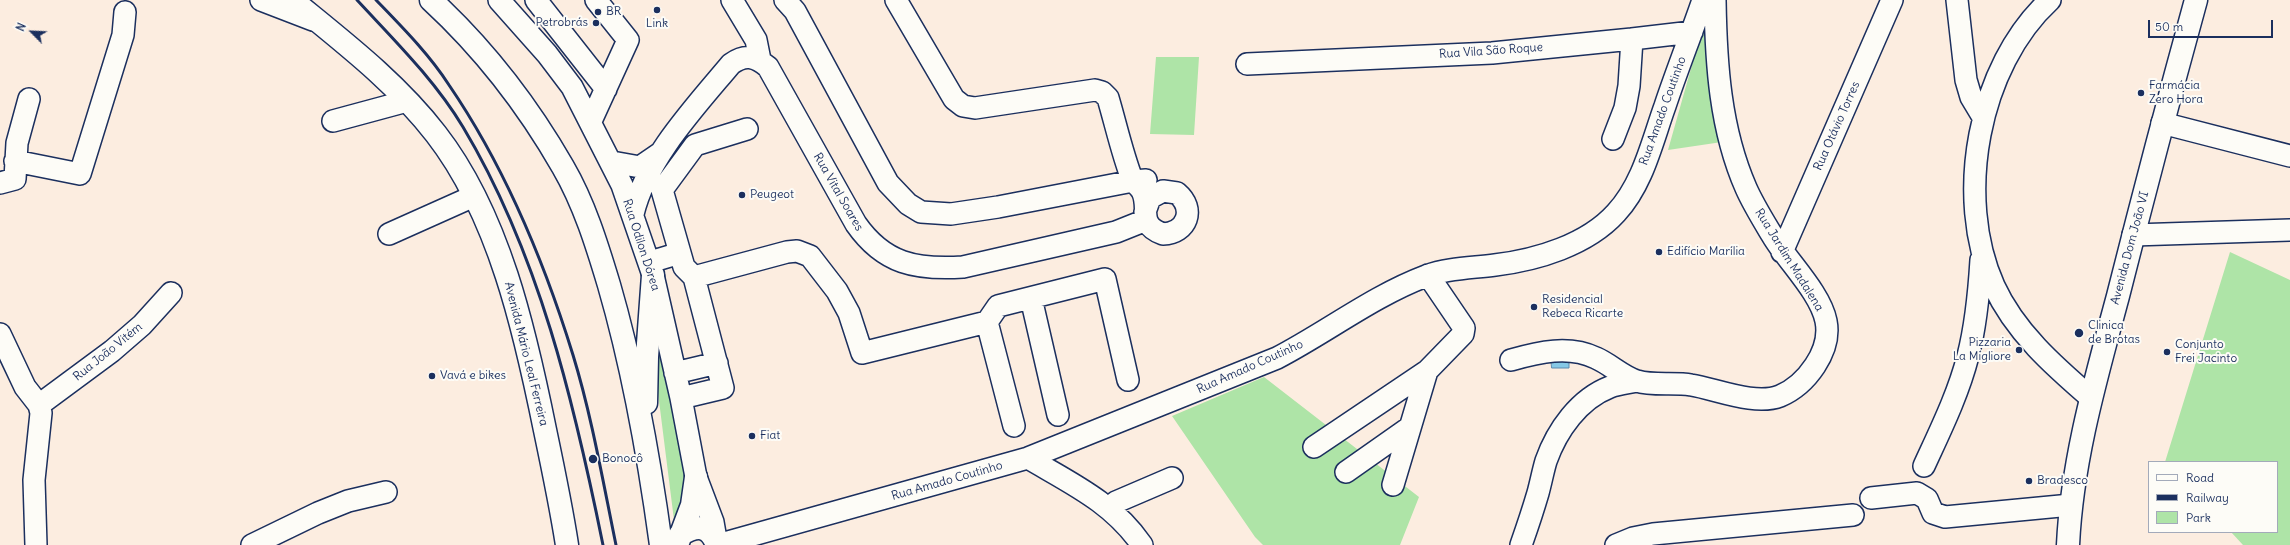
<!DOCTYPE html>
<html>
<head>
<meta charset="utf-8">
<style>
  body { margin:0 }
  #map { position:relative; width:2290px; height:545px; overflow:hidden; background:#fcede0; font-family:Delius,sans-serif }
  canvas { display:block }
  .legend { position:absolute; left:2148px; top:461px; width:130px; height:72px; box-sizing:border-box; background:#fdfcf7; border:1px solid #a3aaba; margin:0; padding:5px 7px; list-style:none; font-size:12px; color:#1b2f5e }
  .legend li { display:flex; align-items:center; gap:8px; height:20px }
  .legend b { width:20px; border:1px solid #a3aaba }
  .north { position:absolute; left:12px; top:12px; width:40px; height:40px; -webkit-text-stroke:3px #fdfcf7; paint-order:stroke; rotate:294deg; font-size:11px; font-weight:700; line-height:16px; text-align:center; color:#1b2f5e }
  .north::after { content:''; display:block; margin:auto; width:14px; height:18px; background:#1b2f5e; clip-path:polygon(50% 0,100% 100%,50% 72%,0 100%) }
  .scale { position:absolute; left:2148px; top:20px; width:125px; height:18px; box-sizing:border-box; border:2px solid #1b2f5e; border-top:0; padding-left:5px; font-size:12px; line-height:14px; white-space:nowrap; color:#1b2f5e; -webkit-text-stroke:3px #fdfcf7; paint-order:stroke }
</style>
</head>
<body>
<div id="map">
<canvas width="2290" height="545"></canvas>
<ul class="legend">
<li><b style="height:5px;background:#fdfcf7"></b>Road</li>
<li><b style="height:5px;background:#1b2f5e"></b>Railway</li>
<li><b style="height:11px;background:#aee4a7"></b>Park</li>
</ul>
<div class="north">N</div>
<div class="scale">50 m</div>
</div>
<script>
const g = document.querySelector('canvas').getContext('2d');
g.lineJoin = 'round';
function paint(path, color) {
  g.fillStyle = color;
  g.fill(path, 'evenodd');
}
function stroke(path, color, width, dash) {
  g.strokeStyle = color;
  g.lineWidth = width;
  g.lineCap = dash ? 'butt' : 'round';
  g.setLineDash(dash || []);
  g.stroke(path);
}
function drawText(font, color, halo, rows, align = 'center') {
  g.font = font + ' Delius,sans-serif';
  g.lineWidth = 4;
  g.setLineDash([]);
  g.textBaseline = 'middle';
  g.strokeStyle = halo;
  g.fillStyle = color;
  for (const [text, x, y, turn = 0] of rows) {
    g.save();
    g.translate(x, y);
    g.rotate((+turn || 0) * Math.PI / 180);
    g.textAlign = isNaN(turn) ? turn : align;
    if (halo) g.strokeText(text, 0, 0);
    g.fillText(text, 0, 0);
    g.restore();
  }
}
paint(new Path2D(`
  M 1703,26 L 1709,28 L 1722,142 L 1668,150 Z
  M 1156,57 L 1199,57 L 1194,135 L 1150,134 Z
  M 2230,252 L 2290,280 L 2290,545 L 2243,545 L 2231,532 L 2277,532 L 2277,462 L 2165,462 Z
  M 660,341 L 689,494 L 675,528 L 654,361 Z
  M 1264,377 L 1419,497 L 1400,545 L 1263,545 L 1255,537 L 1172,416 Z`), '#aee4a7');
const water = new Path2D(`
  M 1551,358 L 1569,358 L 1569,368 L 1552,368 Z`);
paint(water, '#85c8e6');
stroke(water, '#5b8bb0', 1);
const minor = new Path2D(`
  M 261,0 L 313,20
  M 499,0 L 547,54 L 572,87 L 622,185 L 653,275 L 681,398 L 696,477 L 713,522 L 717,545
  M 536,0 L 606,89
  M 732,0 L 756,40 L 760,60
  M 785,0 L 795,11 L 888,183 L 908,204 L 921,212 L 951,214 L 998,207 L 1133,181 L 1146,180
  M 896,0 L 954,99 L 963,106 L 975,108 L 1095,90 L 1102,92 L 1108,98 C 1116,125 1122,153 1132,179 C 1134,183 1139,186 1142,191 C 1151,208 1136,224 1163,234 C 1187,233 1196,209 1177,193 L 1163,191 L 1150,198 L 1145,212
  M 1957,0 L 1966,80 L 1971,97 L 1983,117
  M 2050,0 C 1978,66 1954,197 1994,286 C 2015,332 2054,366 2091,398
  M 1632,39 L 1692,32
  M 1247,64 L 1492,53 L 1632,39 L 1629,86 L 1625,108 L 1613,139
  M 333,121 L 407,101
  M 591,121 L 628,40 L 596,0
  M 2162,123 L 2290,156
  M 15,161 L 80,174 L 123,35 L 125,12
  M 612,162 L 640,167 L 659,154
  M 0,183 L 15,179 L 17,143 L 29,99
  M 633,214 C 646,159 695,107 731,64 C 745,54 755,56 768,67 L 856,224 C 884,264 916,270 963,267 L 1116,232 L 1146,220
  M 389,234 L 474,196
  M 2133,235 L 2290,230
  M 1782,252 L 1892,0
  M 680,253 L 662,190 L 695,145 L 747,129
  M 650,262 L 680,253 L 684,267 L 694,277 L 723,388 L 681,398
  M 694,277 L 787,252 L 797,251 L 810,256 L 837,291 L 849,313 L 862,353 L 987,322 L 998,306 L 1105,279 L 1128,380
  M 1031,298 L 1058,415
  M 987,322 L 1014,426
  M 0,334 L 25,387 L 39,405 L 41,413 L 34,480 L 36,545
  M 1511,360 C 1539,352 1569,345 1596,358 C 1610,364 1623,377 1637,381 C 1652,386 1675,382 1691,385 C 1716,389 1755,406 1780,396 C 1806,385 1832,351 1826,321 C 1820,292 1787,261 1772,235 C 1763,220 1753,204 1746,188 C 1720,129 1716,63 1715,0
  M 675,373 L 717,363
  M 39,405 L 112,351 L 142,325 L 171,293
  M 1314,447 L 1427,371 L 1463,334 L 1464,328 L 1428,275
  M 1028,458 C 1072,484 1112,502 1142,545
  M 1924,466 C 1940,431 1958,395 1968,356 C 1976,325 1979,293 1981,260
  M 1346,472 L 1410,427
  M 1393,485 L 1427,371
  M 1871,498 L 1917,493 L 1927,499 L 1933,513 L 1945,517 L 2071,505
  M 1109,507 L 1116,502 L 1172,478
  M 252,545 L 318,513 L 348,501 L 386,492
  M 717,545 L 1028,458 L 1277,358 C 1327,332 1373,296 1426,276 C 1448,268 1472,268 1495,265 C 1537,260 1587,245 1616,213 C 1643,184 1652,142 1665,106 C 1677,70 1691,35 1703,0
  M 1521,545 C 1527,528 1533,510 1538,493 C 1541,482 1543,471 1546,461 C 1557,430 1579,399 1610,387 C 1618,384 1628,383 1637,381
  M 1616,545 L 1633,538 L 1653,534 L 1853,515`);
const major = new Path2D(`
  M 2068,545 C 2072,460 2096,378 2118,296 C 2143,197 2169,98 2196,0`);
const highway = new Path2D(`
  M 292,0 C 342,41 396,82 436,134 C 499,215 525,331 545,430 C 553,468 561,506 567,545
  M 431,0 C 482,47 528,106 563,167 C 584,203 597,245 609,285 C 634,371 649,457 661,545
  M 646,403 L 647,357 L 653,275
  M 680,535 C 697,525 709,524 717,545
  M 677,545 L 692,505 L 696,477`);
stroke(minor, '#1b2f5e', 24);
stroke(major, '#1b2f5e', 25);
stroke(highway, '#1b2f5e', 25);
stroke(minor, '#fdfcf7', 21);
stroke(major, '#fdfcf7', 22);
stroke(highway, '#fdfcf7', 22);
stroke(new Path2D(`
  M 357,0 C 394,40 434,79 463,127 C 539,254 574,402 603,545
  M 376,0 C 402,27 429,54 449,85 C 505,167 544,261 573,355 C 592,417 603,482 616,545`), '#1b2f5e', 3);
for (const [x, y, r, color] of [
  [657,10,4,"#1b2f5e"],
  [598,12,4,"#1b2f5e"],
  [596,23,4,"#1b2f5e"],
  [2141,93,4,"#1b2f5e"],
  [742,195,4,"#1b2f5e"],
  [1659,252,4,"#1b2f5e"],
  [1534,307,4,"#1b2f5e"],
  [2079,333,5,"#1b2f5e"],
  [2019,350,4,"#1b2f5e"],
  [2167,352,4,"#1b2f5e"],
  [432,376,4,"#1b2f5e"],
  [752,436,4,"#1b2f5e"],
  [593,459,5,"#1b2f5e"],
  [2029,481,4,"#1b2f5e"]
]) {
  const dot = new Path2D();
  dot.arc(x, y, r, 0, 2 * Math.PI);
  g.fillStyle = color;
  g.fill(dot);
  stroke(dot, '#fdfcf7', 1.5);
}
drawText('12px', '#1b2f5e', '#fdfcf7', [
  ["BR",606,12],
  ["Petrobrás",588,23,"right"],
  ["Link",657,24,"center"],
  ["Farmácia",2149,86],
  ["Zero Hora",2149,100],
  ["Peugeot",750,195],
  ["Edifício Marília",1667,252],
  ["Residencial",1542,300],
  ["Rebeca Ricarte",1542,314],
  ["Clinica",2088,326],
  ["de Brotas",2088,340],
  ["Pizzaria",2011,343,"right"],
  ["La Migliore",2011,357,"right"],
  ["Conjunto",2175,345],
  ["Frei Jacinto",2175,359],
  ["Vavá e bikes",440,376],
  ["Fiat",760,436],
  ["Bonocô",602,459],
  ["Bradesco",2037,481]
], 'left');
drawText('12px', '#1b2f5e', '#fdfcf7', [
  ["Rua Vila São Roque",1491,51,-4],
  ["Rua Amado Coutinho",1663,111,-70],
  ["Rua Otávio Torres",1837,126,-66],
  ["Rua Vital Soares",838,192,60],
  ["Rua Odilon Dórea",641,245,72],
  ["Avenida Dom João VI",2130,248,-75],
  ["Rua Jardim Madalena",1789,260,58],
  ["Rua João Vitém",108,352,-39],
  ["Avenida Mário Leal Ferreira",526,354,76],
  ["Rua Amado Coutinho",1250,367,-24],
  ["Rua Amado Coutinho",947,481,-16]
]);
</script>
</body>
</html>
